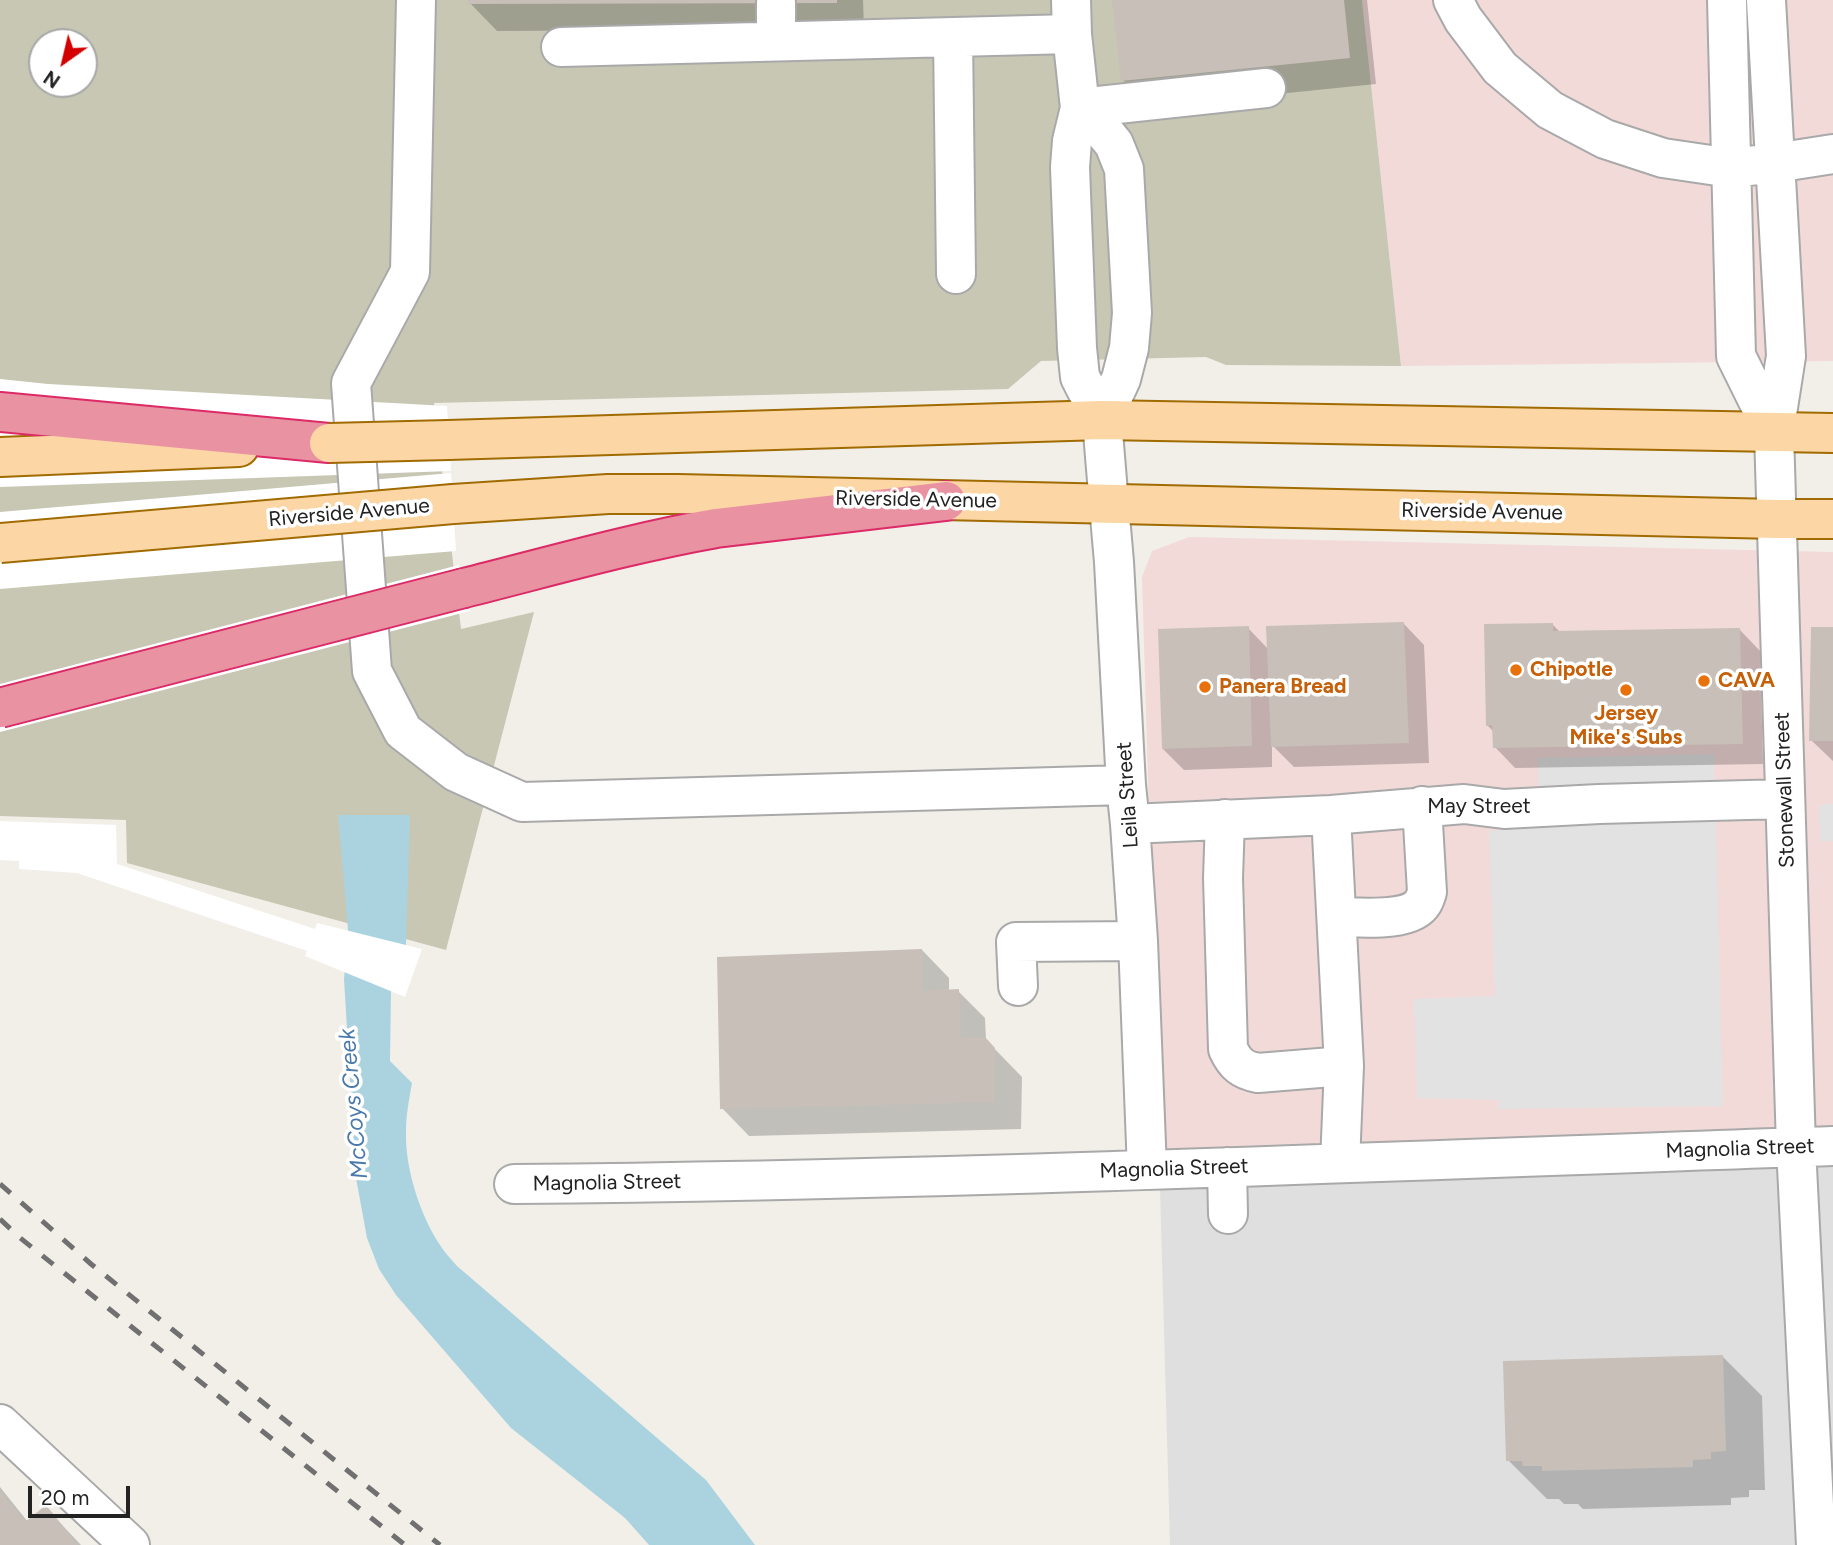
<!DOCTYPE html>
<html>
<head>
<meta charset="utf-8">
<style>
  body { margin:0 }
  #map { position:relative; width:1833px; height:1545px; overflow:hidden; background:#f2efe9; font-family:Figtree,sans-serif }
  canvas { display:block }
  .north { position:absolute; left:28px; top:28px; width:70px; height:70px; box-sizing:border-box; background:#fff; border:2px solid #a7a7a7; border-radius:50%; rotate:214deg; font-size:19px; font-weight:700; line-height:28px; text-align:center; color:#222 }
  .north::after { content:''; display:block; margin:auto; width:24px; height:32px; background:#d40000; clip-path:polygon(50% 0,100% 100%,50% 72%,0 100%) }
  .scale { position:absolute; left:28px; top:1486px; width:102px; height:32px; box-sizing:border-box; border:4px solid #222; border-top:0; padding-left:9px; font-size:21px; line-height:24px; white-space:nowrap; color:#222; -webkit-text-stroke:5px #fff; paint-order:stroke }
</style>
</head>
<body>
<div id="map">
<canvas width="1833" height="1545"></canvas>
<div class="north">N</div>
<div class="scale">20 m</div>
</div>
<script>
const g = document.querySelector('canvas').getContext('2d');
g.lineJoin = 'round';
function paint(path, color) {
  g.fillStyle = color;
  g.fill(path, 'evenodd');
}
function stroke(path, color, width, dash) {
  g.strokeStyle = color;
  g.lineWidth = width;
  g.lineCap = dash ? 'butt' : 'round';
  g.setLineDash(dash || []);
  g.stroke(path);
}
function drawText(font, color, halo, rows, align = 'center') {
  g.font = font + ' Figtree,sans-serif';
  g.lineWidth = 7;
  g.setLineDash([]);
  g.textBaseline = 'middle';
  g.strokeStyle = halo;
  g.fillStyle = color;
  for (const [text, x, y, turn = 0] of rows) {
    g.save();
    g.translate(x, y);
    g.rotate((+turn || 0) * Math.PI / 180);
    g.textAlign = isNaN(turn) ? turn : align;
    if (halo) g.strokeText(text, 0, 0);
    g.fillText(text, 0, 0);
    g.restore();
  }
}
paint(new Path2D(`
  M 1833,1162 L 1833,1545 L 1170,1545 L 1160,1188 Z`), '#e0dfdf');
paint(new Path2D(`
  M 1362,0 L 1833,0 L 1833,361 L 1401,366 Z
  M 1189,537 L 1833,552 L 1833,1162 L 1160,1188 L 1142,577 L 1152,551 Z`), '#f2dad9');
paint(new Path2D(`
  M 0,0 L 1362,0 L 1401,366 L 1226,365 L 1206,357 L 1041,361 L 1008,389 L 434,403 L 461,629 L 534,612 L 446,950 L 127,863 L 126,820 L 0,816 ZM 42,42 L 84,42 L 84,84 L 42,84 Z`), '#c7c7b4');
paint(new Path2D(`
  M 1714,754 L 1723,1106 L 1498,1109 L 1499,1100 L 1417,1098 L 1414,999 L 1495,996 L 1489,831 L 1539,826 L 1538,758 Z
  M 1833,804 L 1833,841 L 1820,841 L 1819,805 Z`), '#e2e2e2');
paint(new Path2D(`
  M 338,815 L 410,815 L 406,944 L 391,991 L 390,1061 L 412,1083 C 409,1100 406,1115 406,1132 C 405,1168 420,1215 440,1245 C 444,1252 451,1259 457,1266 L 706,1480 L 755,1545 L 649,1545 L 625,1518 L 511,1428 L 396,1295 L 379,1269 L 367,1238 L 356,1178 L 344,979 L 348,930 Z`), '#aad3df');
paint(new Path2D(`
  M 0,379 L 48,384 L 447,406 L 451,471 L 0,487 Z
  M 451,473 L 456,551 L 0,589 L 0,512 Z
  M 459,565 L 470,611 L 0,732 L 0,684 Z
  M 0,821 L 116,825 L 117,864 L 315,929 L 317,923 L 422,949 L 405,997 L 305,956 L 307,951 L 77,873 L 19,869 L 19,861 L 0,860 Z`), '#fff');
paint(new Path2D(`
  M 470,0 L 863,0 L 864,29 L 497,31 L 470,3 Z
  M 1114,0 L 1367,0 L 1376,84 L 1150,107 L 1123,80 Z
  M 1404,624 L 1424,645 L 1429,763 L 1294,767 L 1272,745 L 1272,767 L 1184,770 L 1163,749 L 1248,628 L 1269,650 Z
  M 1552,624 L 1560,632 L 1740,630 L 1760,651 L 1763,764 L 1515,768 L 1495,747 L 1494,732 L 1487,725 Z
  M 1833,629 L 1833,761 L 1811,740 Z
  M 922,950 L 949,978 L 949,991 L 958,991 L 985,1018 L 986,1040 L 1022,1077 L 1021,1129 L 749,1136 L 722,1108 Z
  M 1723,1357 L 1762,1396 L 1765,1490 L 1749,1490 L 1749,1497 L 1731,1498 L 1731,1505 L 1583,1509 L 1578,1504 L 1564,1504 L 1559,1499 L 1547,1499 L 1508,1460 Z
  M 0,1487 L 28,1522 L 46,1508 L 81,1545 L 0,1545 Z`), '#0003');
paint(new Path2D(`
  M 468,0 L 837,0 L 837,3 L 468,4 Z
  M 1112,0 L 1344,0 L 1350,58 L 1121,81 Z
  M 1404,622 L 1409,743 L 1271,747 L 1266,626 Z
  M 1553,623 L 1553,631 L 1740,628 L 1743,744 L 1493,748 L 1492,725 L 1486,726 L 1484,624 Z
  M 1249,626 L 1252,746 L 1162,749 L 1158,629 Z
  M 1811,627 L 1833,627 L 1833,741 L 1809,741 Z
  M 922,949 L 922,991 L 959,989 L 960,1038 L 985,1037 L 995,1048 L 995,1102 L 720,1109 L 717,957 Z
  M 1723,1355 L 1726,1451 L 1711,1452 L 1711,1459 L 1693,1460 L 1693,1467 L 1542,1471 L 1542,1466 L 1523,1466 L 1522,1461 L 1506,1461 L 1503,1361 Z
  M 0,1491 L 25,1522 L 46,1505 L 78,1545 L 0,1545 Z`), '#c7bfb8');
const minor = new Path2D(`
  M 416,0 L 410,272 L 351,383 L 372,671 L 403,731 L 456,772 L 522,802 L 1126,785
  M 1071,0 L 1072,34 L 1080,108 L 1266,88
  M 1453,0 L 1463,19 L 1500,68 L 1550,110 L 1605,139 L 1663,158 L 1731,168 L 1775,163 L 1833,154
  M 1727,0 L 1736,356 L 1774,433
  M 1766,0 L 1786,356 L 1774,433 L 1796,1147 L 1816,1545
  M 953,37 L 956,274
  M 776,41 L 776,3
  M 561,47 L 1072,34
  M 1102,420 L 1121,379 L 1129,348 L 1132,313 L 1124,169 L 1114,144 L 1101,128 L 1080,108 L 1072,141 L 1070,167 L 1077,348 L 1080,377 L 1102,420 L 1109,505 L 1114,562 L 1126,785 L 1130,824 L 1138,941 L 1147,1170
  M 1331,815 L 1344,1066 L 1340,1163
  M 1225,819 L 1223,878 L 1228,1049 C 1235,1064 1242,1070 1258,1073 L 1344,1066
  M 1130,824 L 1331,815 L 1464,804 L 1504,809 L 1599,804 L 1785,799
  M 1337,917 C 1358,917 1411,923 1423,902 C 1425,899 1426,895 1427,892 L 1422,806
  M 1018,986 L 1016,942 L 1138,941
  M 1227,1167 L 1228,1214
  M 514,1184 C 954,1180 1394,1161 1833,1146
  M 0,1424 L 130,1545`);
const major = new Path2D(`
  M 448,440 L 1102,420 L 1833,433
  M 0,457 L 239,447
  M 453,504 L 608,494 L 678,494 L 1777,519 L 1833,519`);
const highway = new Path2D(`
  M 0,412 L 329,443
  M 464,588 C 548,567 631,543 716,528 L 946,501`);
stroke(minor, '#a9a9a9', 42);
stroke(major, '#a06b00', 42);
stroke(highway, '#dc2a67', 42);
stroke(minor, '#fff', 38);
stroke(major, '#fcd6a4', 38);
stroke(highway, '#e892a2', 38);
stroke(new Path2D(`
  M 0,1184 L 91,1264 L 440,1545
  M 0,1219 L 19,1237 L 405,1545`), '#707070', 5, [14, 14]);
const majorBridge = new Path2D(`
  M 329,443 L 448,440
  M 0,543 L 453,504`);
const highwayBridge = new Path2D(`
  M 0,708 L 464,588`);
stroke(majorBridge, '#a06b00', 42, []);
stroke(highwayBridge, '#dc2a67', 42, []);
stroke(majorBridge, '#fcd6a4', 38);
stroke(highwayBridge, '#e892a2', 38);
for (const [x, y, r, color] of [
  [1516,670,7,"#e8710a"],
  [1704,681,7,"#e8710a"],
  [1205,687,7,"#e8710a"],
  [1626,690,7,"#e8710a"]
]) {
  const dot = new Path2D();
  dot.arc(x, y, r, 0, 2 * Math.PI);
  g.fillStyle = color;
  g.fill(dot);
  stroke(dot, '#fff', 2.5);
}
drawText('21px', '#222', '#fff', [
  ["Riverside Avenue",916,500,1],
  ["Riverside Avenue",1482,512,1],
  ["Riverside Avenue",349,513,-5],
  ["Stonewall Street",1785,790,-92],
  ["Leila Street",1128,795,-94],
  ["May Street",1479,807],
  ["Magnolia Street",1740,1149,-2],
  ["Magnolia Street",1174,1169,-2],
  ["Magnolia Street",607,1183,-1]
]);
drawText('bold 21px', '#c56008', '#fff', [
  ["Chipotle",1530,670],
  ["CAVA",1718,681],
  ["Panera Bread",1219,687],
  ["Jersey",1626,714,"center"],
  ["Mike's Subs",1626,738,"center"]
], 'left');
drawText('italic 23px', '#4a7aab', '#fff', [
  ["McCoys Creek",354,1104,-95]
]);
</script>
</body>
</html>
